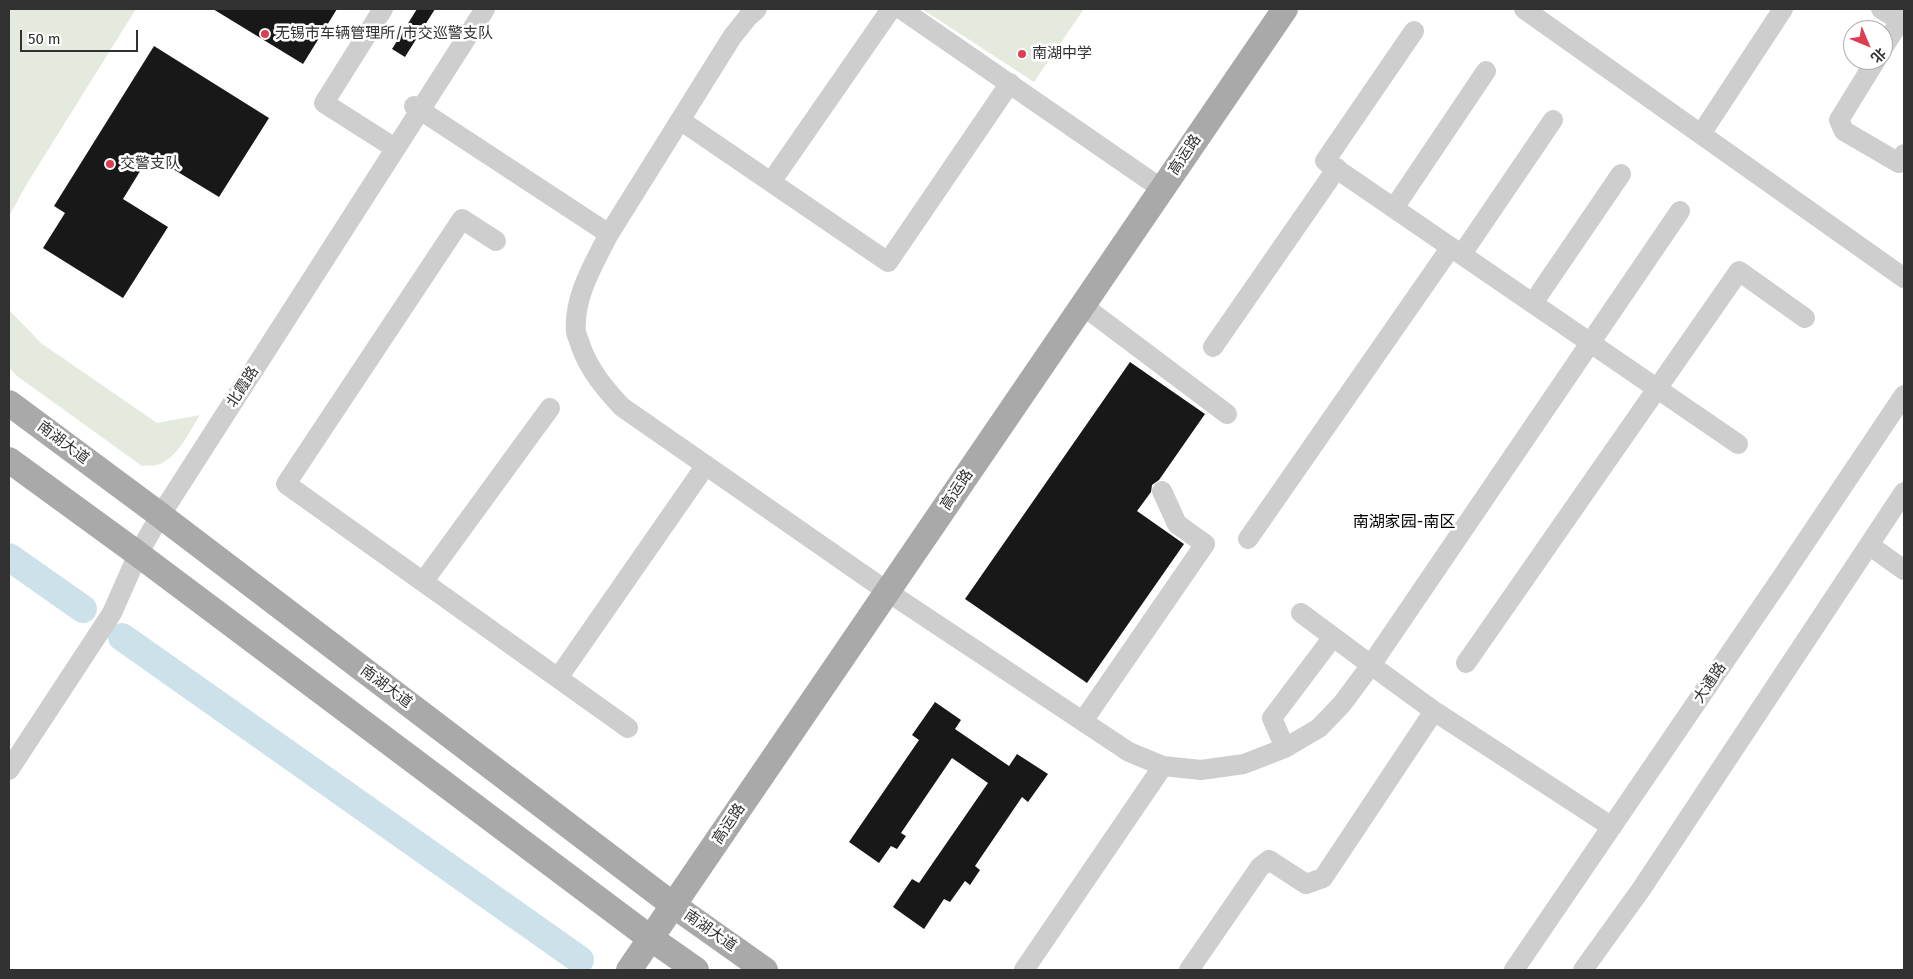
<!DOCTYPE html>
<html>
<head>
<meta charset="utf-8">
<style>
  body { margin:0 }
  #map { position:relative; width:1913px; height:979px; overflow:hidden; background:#fff; font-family:"Fira Sans","Noto Sans SC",sans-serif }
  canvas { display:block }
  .frame { position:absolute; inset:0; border:10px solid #313131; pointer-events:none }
  .north { position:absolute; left:1843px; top:20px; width:50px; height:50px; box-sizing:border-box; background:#fff; border:1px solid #adadad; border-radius:50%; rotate:135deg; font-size:14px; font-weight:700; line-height:20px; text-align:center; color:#313131 }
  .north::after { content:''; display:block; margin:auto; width:18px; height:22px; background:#dd3d50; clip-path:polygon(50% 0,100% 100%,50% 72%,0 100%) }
  .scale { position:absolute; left:20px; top:30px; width:118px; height:22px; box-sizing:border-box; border:2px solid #313131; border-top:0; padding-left:6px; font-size:15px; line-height:18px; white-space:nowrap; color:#313131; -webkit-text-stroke:4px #fff; paint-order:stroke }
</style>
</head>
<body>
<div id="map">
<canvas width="1913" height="979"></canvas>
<div class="frame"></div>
<div class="north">北</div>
<div class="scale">50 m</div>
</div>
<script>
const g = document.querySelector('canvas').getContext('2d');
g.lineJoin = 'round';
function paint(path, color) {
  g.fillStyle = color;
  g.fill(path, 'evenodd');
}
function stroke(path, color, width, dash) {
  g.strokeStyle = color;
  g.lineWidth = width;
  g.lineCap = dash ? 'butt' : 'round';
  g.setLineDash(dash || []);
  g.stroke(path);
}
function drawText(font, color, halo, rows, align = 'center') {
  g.font = font + ' "Fira Sans","Noto Sans SC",sans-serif';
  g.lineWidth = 5;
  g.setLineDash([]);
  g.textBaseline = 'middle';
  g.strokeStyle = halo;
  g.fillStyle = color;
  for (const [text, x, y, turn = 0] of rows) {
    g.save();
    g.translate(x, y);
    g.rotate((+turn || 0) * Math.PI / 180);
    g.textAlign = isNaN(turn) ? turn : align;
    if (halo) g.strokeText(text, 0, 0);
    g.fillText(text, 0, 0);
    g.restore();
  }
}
paint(new Path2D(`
  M 9,9 L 136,9 L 28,182 L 9,216 Z
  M 922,9 L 1084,9 L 1034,82 Z
  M 9,310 L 41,343 L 157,423 L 200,415 C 189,431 178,459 157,465 C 153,466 146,465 142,466 L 17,376 L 9,368 Z`), '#e4eadd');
stroke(new Path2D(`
  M 9,557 L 83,609
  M 122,637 L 580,960`), '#cde1eb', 28);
paint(new Path2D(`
  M 213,9 L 337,9 L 303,64 Z
  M 417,9 L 435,9 L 405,57 L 392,49 Z
  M 154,46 L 269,118 L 219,197 L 150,155 L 123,199 L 168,227 L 123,298 L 43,248 L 65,213 L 54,206 Z
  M 1130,362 L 1205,414 L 1159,480 L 1152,485 L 1151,492 L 1137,511 L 1184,544 L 1087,683 L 965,599 Z
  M 935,702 L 961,720 L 955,729 L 1009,766 L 1017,754 L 1048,774 L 1028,802 L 1022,797 L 975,866 L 980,870 L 970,885 L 965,881 L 950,902 L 944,899 L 924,929 L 893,907 L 912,879 L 919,883 L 988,783 L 952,758 L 901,833 L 906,836 L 897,849 L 891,846 L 879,863 L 849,842 L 919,740 L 912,735 Z`), '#181818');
stroke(new Path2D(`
  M 383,9 L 324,103 L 390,145
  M 901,9 L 1162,189
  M 1524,9 L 1904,278
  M 1881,9 L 1904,23
  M 1414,31 L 1325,161 L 1738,444
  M 1883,48 L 1900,21
  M 1876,60 L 1839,120 L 1844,131 L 1899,163 L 1904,154
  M 414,106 L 609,234 C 594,263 573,298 576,332 C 577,337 580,342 581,347 C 590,371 605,389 622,407 L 888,592 L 1129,752 L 1163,766 L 1201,770 L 1244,764 L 1285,748 L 1319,728 L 1342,704 L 1371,665 L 1434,711 L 1612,827
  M 680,120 L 888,262 L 1010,83
  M 1701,134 L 1783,9
  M 771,182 L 891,9
  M 1394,208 L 1486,71
  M 609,234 L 732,37 L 748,17 L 757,9
  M 496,241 L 462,219 L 286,484 L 628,728
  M 1462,254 L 1553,120
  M 1533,303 L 1621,174
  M 1082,305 L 1227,414
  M 1213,347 L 1337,168
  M 1248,539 L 1451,247
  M 1869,545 L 1904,570
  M 423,582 L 550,408
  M 1301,613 L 1371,665 L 1680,211
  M 1466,663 L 1739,271 L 1805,318
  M 558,678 L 706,465
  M 1083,721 L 1205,544 L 1177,524 L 1162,491
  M 1285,748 L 1272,718 L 1333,637
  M 9,770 L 112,613 L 138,554 L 160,516 L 485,9
  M 1024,970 L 1163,766
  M 1189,970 L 1260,867 L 1269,860 L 1306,884 L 1323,878 L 1434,711
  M 1514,970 L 1782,577 L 1904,395
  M 1583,970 L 1642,888 L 1904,492`), '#cecece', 20);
stroke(new Path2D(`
  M 9,403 L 156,512 L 673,905 L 765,970
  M 9,460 L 138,554 L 646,935 L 696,970
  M 629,970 L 1285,9`), '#a9a9a9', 26);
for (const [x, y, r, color] of [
  [265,34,5,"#dd3d50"],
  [1022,54,5,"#dd3d50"],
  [110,164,5,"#dd3d50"]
]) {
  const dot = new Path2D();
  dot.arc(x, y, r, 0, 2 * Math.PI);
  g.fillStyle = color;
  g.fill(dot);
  stroke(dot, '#fff', 2);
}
drawText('15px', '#313131', '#fff', [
  ["无锡市车辆管理所/市交巡警支队",275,34],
  ["南湖中学",1032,54],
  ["交警支队",120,164]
], 'left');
drawText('15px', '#313131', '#fff', [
  ["高运路",1185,155,-56],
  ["北霞路",243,387,-57],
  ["南湖大道",63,443,37],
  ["高运路",957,490,-56],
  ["大通路",1710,683,-56],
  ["南湖大道",386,687,37],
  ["高运路",729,824,-56],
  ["南湖大道",710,931,35]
]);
drawText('16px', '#000', '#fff', [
  ["南湖家园-南区",1404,523]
]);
</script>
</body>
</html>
